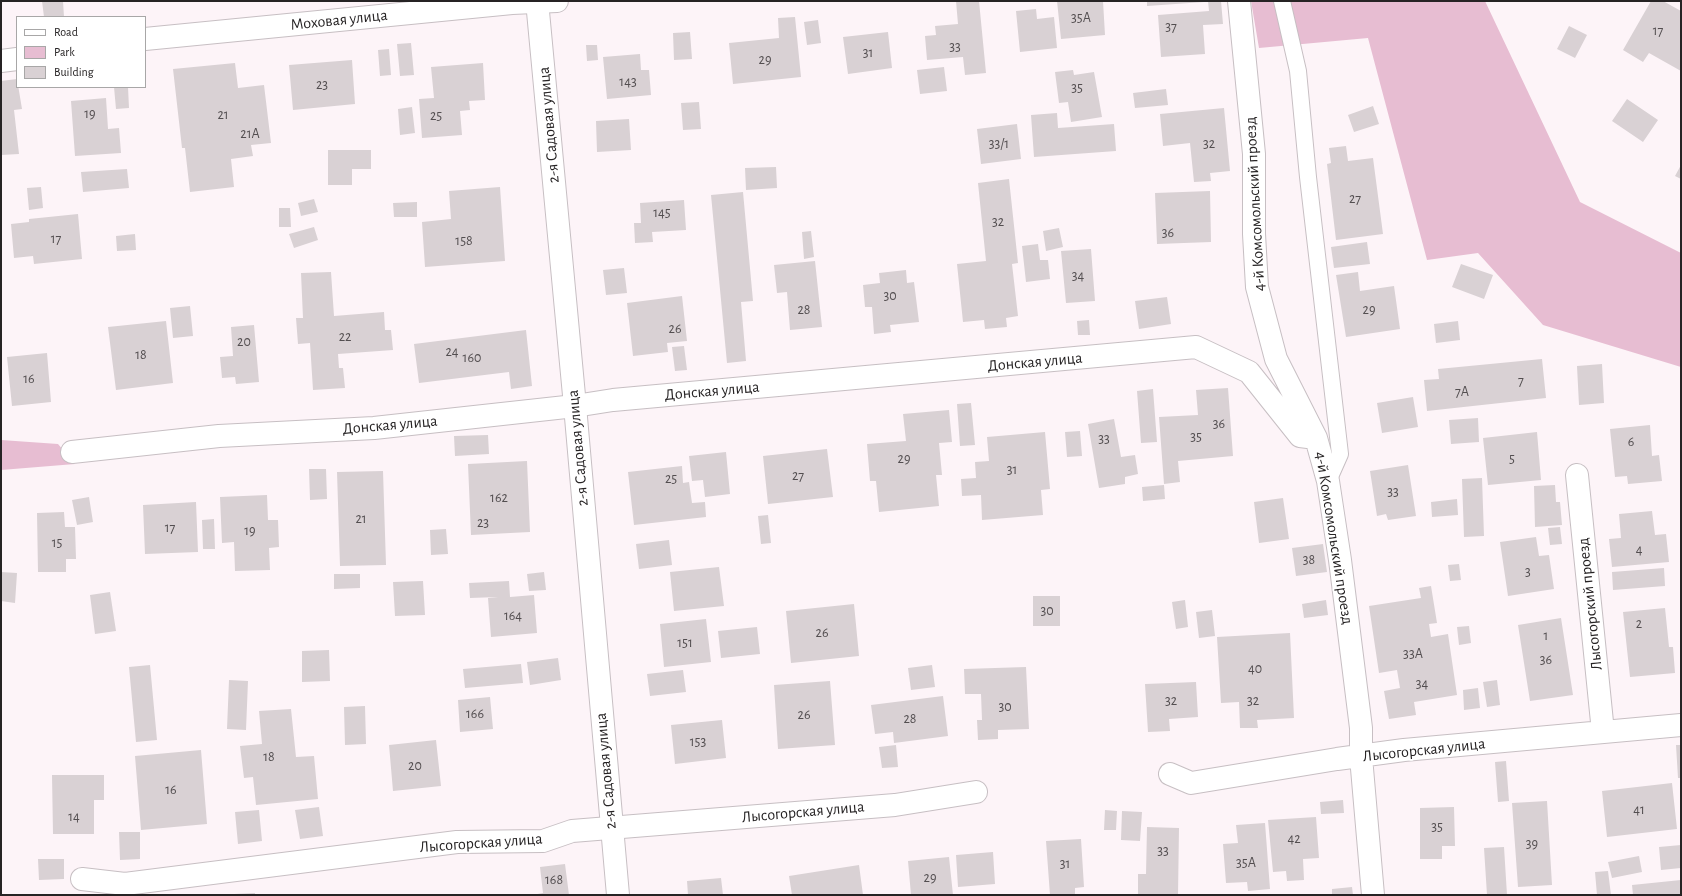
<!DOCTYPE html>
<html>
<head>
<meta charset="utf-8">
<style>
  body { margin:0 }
  #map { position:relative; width:1682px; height:896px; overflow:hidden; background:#fdf4f8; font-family:"Alegreya Sans",sans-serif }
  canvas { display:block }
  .frame { position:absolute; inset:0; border:2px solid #262324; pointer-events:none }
  .legend { position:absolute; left:16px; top:16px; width:130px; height:72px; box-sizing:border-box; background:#fff; border:1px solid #a8a7a7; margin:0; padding:5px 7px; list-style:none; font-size:12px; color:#262324 }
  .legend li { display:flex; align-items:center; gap:8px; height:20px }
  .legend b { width:20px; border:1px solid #a8a7a7 }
</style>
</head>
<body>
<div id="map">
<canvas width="1682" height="896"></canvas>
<div class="frame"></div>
<ul class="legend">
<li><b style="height:5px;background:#fff"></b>Road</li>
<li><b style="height:11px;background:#e7bdd2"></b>Park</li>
<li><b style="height:11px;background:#d9d1d4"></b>Building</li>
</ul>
</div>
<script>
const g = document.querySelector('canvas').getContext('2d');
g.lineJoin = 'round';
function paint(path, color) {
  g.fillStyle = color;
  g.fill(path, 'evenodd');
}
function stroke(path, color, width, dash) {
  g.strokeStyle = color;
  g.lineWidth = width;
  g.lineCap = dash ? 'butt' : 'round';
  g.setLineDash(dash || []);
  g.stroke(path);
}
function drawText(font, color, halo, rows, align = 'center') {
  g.font = font + ' "Alegreya Sans",sans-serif';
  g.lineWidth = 3.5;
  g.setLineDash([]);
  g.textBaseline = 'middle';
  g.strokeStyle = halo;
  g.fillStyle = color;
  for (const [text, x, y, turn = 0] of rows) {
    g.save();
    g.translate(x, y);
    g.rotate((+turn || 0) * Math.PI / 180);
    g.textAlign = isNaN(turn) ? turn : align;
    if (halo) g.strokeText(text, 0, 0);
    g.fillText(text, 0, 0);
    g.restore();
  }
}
paint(new Path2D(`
  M 1251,1 L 1485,1 L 1580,202 L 1681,253 L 1681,367 L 1543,325 L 1478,253 L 1427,260 L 1368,38 L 1259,48 Z
  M 1,440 L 58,444 L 75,464 L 1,470 Z`), '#e7bdd2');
paint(new Path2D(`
  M 42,1 L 63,1 L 64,17 L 44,17 Z
  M 956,1 L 979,1 L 986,73 L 965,75 L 963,57 L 927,60 L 925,36 L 936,35 L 935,26 L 958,24 Z
  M 1057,1 L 1103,1 L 1105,35 L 1061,39 Z
  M 1147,1 L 1203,1 L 1204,2 L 1147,6 Z
  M 1208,1 L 1221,1 L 1223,24 L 1203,25 L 1205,54 L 1161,57 L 1158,15 L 1209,11 Z
  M 1651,1 L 1663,1 L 1681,11 L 1681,71 L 1649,53 L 1643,62 L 1623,50 Z
  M 1036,9 L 1037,19 L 1054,17 L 1057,48 L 1020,52 L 1016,11 Z
  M 795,17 L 801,77 L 733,84 L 729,43 L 779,38 L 778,18 Z
  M 818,20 L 821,43 L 807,45 L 804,22 Z
  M 1569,26 L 1587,35 L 1575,58 L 1557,49 Z
  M 690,32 L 692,59 L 674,60 L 673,33 Z
  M 888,32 L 892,68 L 848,74 L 843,37 Z
  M 411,43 L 414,75 L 400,76 L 397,44 Z
  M 586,45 L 597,45 L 598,60 L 587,61 Z
  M 389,49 L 391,75 L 380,76 L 378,50 Z
  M 640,54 L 641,70 L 649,70 L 651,95 L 607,99 L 603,57 Z
  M 352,60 L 355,104 L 293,110 L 289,65 Z
  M 235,63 L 238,88 L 264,85 L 271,143 L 251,145 L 253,156 L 231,159 L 234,187 L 190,192 L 185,148 L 182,148 L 173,69 Z
  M 483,63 L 485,100 L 469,101 L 470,110 L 460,111 L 462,135 L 422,138 L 419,99 L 434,98 L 431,67 Z
  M 944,67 L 947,91 L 920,94 L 917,70 Z
  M 1073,70 L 1074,75 L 1094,72 L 1102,117 L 1071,122 L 1068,102 L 1059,103 L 1055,72 Z
  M 17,79 L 22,109 L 14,110 L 19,154 L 1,155 L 1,81 Z
  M 114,87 L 128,87 L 129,108 L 116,109 Z
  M 1166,89 L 1168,105 L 1135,108 L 1133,93 Z
  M 106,98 L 108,129 L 119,128 L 121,153 L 75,156 L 71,101 Z
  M 1627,99 L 1658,120 L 1643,142 L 1612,121 Z
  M 699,102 L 701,129 L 683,130 L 681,103 Z
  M 1373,106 L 1379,124 L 1354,132 L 1348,115 Z
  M 412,107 L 415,133 L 400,135 L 398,109 Z
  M 1224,108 L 1230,171 L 1210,173 L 1211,181 L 1194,182 L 1190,143 L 1163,146 L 1160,114 Z
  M 1057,113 L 1058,128 L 1114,124 L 1116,151 L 1034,157 L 1031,115 Z
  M 629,119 L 631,150 L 597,152 L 596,121 Z
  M 1017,124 L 1021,159 L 981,164 L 977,129 Z
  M 1346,146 L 1348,161 L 1373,158 L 1383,234 L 1336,240 L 1327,164 L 1331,163 L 1329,148 Z
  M 328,150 L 371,150 L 371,169 L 352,169 L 352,185 L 328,185 Z
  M 1681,165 L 1681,179 L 1675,176 Z
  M 776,167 L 777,188 L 746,190 L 745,168 Z
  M 127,169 L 129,188 L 83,192 L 81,172 Z
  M 1009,179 L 1018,263 L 1012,264 L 1018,316 L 1006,318 L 1007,327 L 985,329 L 984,320 L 963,322 L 957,264 L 986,261 L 978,183 Z
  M 41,187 L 43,208 L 29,210 L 27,188 Z
  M 500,187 L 505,261 L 425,267 L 422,222 L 451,219 L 449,191 Z
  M 1210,191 L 1211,242 L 1157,244 L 1155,193 Z
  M 743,192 L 753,301 L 741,302 L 746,361 L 727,363 L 711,195 Z
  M 314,199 L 318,212 L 301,216 L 298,203 Z
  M 684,200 L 686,230 L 652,232 L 653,242 L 635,243 L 634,223 L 641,223 L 640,203 Z
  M 417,202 L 417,217 L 394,217 L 393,203 Z
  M 279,208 L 290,208 L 291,227 L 279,227 Z
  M 78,214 L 82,259 L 34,264 L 33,256 L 14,258 L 11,224 L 29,222 L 29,219 Z
  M 314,227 L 318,240 L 294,248 L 289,234 Z
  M 1059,228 L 1063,247 L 1046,251 L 1043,231 Z
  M 811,231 L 814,257 L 804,259 L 802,232 Z
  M 135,234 L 136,250 L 117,251 L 116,236 Z
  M 1367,242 L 1370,264 L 1334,268 L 1331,247 Z
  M 1038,244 L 1040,260 L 1048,260 L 1050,279 L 1026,282 L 1022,246 Z
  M 1091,249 L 1095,301 L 1066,303 L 1061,251 Z
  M 815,261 L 822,327 L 790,330 L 787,292 L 777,293 L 774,265 Z
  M 1461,264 L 1493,275 L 1484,299 L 1452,287 Z
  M 624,268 L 627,293 L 606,295 L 603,270 Z
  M 906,270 L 907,283 L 914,282 L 919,322 L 890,325 L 891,332 L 874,334 L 872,307 L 865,307 L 863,285 L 880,283 L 879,273 Z
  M 331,272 L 334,316 L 384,312 L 385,330 L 391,330 L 393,350 L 338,354 L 339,368 L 343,368 L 345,388 L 313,390 L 310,343 L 298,344 L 296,318 L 303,318 L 301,273 Z
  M 1358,272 L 1360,291 L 1394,286 L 1400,329 L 1346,337 L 1336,275 Z
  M 682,296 L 687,341 L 667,343 L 668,352 L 633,356 L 627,303 Z
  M 1167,297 L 1171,324 L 1139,329 L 1135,301 Z
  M 190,306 L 193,336 L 173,338 L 170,308 Z
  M 1089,320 L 1090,335 L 1078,335 L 1077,321 Z
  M 166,321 L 173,383 L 116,390 L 108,327 Z
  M 1458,321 L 1460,340 L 1436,343 L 1434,324 Z
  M 254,325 L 259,382 L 236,384 L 235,377 L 222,378 L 220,357 L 233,356 L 231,327 Z
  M 526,330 L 532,386 L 511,389 L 509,372 L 419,383 L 414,344 Z
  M 684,346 L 687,370 L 675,371 L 672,347 Z
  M 47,353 L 51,402 L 12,406 L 7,357 Z
  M 1542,359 L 1546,398 L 1427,411 L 1424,380 L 1439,379 L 1438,369 Z
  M 1602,364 L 1604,403 L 1579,405 L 1577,366 Z
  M 1228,388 L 1233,456 L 1178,461 L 1180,482 L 1164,484 L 1159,417 L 1198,415 L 1196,390 Z
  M 1153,389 L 1157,442 L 1141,443 L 1137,391 Z
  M 1413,397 L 1418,427 L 1382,433 L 1377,403 Z
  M 971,403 L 975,445 L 960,446 L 957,404 Z
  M 949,410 L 952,442 L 939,443 L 942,475 L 936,475 L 939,506 L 879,512 L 876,481 L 870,481 L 867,444 L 906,441 L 903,414 Z
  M 1478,418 L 1479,442 L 1451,444 L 1449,420 Z
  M 1114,419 L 1121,457 L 1135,455 L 1138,474 L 1125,477 L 1125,484 L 1099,488 L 1088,424 Z
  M 1650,425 L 1652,456 L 1659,455 L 1662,481 L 1628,484 L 1627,476 L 1615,477 L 1610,429 Z
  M 1080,431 L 1082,456 L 1067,457 L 1065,432 Z
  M 1045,432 L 1050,489 L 1041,490 L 1043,515 L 982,520 L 981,495 L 962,496 L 961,479 L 976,478 L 975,462 L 989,461 L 987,437 Z
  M 1537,432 L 1541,480 L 1488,485 L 1483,438 Z
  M 488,435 L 489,454 L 455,456 L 454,436 Z
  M 827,449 L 833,497 L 768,504 L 763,456 Z
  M 726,452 L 730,494 L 705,497 L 703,480 L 692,481 L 689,456 Z
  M 527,461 L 530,532 L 471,535 L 468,464 Z
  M 1408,465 L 1416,516 L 1388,520 L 1386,514 L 1377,516 L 1370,471 Z
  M 682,466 L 683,483 L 689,482 L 692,503 L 705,502 L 706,517 L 634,525 L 628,472 Z
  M 309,469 L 326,469 L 327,499 L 310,500 Z
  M 383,471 L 386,565 L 340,566 L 337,472 Z
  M 1482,478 L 1484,536 L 1464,537 L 1462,479 Z
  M 1164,485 L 1165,499 L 1143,501 L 1142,487 Z
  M 1555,485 L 1556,502 L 1560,502 L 1562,525 L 1535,527 L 1534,486 Z
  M 267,495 L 268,520 L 278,520 L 279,547 L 269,548 L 270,570 L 235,571 L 234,542 L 222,543 L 220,497 Z
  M 89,497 L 93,522 L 77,525 L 72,500 Z
  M 1283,498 L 1289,539 L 1259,543 L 1254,502 Z
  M 1457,499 L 1458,515 L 1432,517 L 1431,502 Z
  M 196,502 L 198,552 L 145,554 L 143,505 Z
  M 1652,511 L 1655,535 L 1666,534 L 1669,562 L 1612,567 L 1609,539 L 1621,538 L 1619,514 Z
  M 64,512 L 65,527 L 75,527 L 76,559 L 66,559 L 66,572 L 38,572 L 37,513 Z
  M 768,515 L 771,543 L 761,544 L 758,516 Z
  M 214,519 L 215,549 L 203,549 L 202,520 Z
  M 1560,527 L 1562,544 L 1550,545 L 1548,528 Z
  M 446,529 L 448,554 L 431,555 L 430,530 Z
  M 1536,537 L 1539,556 L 1549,555 L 1554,589 L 1508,596 L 1500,542 Z
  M 669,540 L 672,565 L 639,569 L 636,544 Z
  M 1323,544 L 1327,572 L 1296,576 L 1292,548 Z
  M 1459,564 L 1461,580 L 1450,581 L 1448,565 Z
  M 719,567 L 724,606 L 674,611 L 670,572 Z
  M 1664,568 L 1665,586 L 1613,590 L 1612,572 Z
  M 1,572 L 17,573 L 15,603 L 1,601 Z
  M 544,572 L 546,590 L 529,591 L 527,574 Z
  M 334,574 L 360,574 L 360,588 L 334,589 Z
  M 423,581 L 425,615 L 395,616 L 393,582 Z
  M 509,581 L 510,597 L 534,595 L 537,633 L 491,637 L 488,598 L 498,597 L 470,598 L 469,583 Z
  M 1431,586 L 1437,623 L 1429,624 L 1431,637 L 1448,634 L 1457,695 L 1414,702 L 1416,715 L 1389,719 L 1384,691 L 1400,688 L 1397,670 L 1379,673 L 1369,606 L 1421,598 L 1419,588 Z
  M 110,592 L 116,631 L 95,634 L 90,595 Z
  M 1033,596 L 1060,596 L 1060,626 L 1033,626 Z
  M 1185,600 L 1188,627 L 1176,629 L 1172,602 Z
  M 1326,600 L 1328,615 L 1304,618 L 1302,604 Z
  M 854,604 L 859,656 L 791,663 L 786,611 Z
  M 1665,608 L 1669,647 L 1673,647 L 1675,673 L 1630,677 L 1623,612 Z
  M 1212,610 L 1215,636 L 1199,638 L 1196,612 Z
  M 1561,618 L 1573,695 L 1530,701 L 1518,625 Z
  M 706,619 L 711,662 L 664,667 L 660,624 Z
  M 1469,626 L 1471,643 L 1459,645 L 1457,627 Z
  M 757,627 L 760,654 L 721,658 L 718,631 Z
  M 1290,633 L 1294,718 L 1257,720 L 1258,728 L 1240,728 L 1239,702 L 1221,703 L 1217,637 Z
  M 329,650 L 330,681 L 302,682 L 302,651 Z
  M 558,658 L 561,680 L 530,685 L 527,662 Z
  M 521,664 L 523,683 L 465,688 L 463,669 Z
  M 150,665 L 157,740 L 136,742 L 129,667 Z
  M 932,665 L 935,687 L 911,690 L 908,668 Z
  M 1026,667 L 1029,729 L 998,730 L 998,739 L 978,740 L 977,720 L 982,720 L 981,694 L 965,694 L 964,669 Z
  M 683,670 L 686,692 L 650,696 L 647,674 Z
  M 229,680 L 248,681 L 246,730 L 227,729 Z
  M 1497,680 L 1500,705 L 1487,707 L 1483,682 Z
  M 830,681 L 835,745 L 778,749 L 774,685 Z
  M 1196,682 L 1198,717 L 1169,719 L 1170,731 L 1148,732 L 1145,684 Z
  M 1478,688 L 1480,708 L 1464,710 L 1463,690 Z
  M 943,696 L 948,736 L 894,743 L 893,732 L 875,734 L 871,705 Z
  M 490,697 L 493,729 L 460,732 L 458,700 Z
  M 365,706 L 366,744 L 345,745 L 344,707 Z
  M 291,709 L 296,757 L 314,756 L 318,799 L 256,805 L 253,777 L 244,778 L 240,746 L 262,744 L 259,711 Z
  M 722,720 L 726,758 L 675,764 L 671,725 Z
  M 436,740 L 441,786 L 393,791 L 389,745 Z
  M 896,745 L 898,767 L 882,768 L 879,747 Z
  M 1676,745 L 1681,745 L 1681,778 L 1678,778 Z
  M 201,750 L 207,824 L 141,830 L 135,756 Z
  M 1506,761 L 1509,801 L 1498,802 L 1495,762 Z
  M 52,775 L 104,775 L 104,800 L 94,800 L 94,834 L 53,834 Z
  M 1672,783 L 1677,829 L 1607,837 L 1602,791 Z
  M 1343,800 L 1344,813 L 1321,814 L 1320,802 Z
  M 1547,801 L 1552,885 L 1518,887 L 1512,803 Z
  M 319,807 L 323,836 L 300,839 L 295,810 Z
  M 1454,807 L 1455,846 L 1442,846 L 1442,859 L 1420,859 L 1420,808 Z
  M 259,810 L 262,841 L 238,844 L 235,812 Z
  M 1105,810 L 1117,811 L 1116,830 L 1104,830 Z
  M 1122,811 L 1142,812 L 1140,841 L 1121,840 Z
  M 1316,817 L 1319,858 L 1303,859 L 1304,880 L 1287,881 L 1286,871 L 1273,872 L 1268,820 Z
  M 1265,823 L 1270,889 L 1248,891 L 1247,882 L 1226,883 L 1223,844 L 1238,843 L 1236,825 Z
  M 1147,827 L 1179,828 L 1178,895 L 1138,895 L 1138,874 L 1146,874 Z
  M 119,832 L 140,832 L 140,859 L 120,860 Z
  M 1081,839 L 1084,887 L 1075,888 L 1075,895 L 1050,895 L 1046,841 Z
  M 1681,845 L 1681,868 L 1661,870 L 1659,847 Z
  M 1504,847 L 1507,895 L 1487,895 L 1484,848 Z
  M 993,852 L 995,884 L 958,887 L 956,855 Z
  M 1639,856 L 1642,872 L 1612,878 L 1608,862 Z
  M 949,857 L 953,895 L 911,895 L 908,861 Z
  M 38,859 L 64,859 L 64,879 L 39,880 Z
  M 565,864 L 569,895 L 532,895 L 543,893 L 540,867 Z
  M 859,865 L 863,895 L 792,895 L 789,876 Z
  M 1608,871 L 1611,895 L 1597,895 L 1595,872 Z
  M 721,878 L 723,895 L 688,895 L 687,881 Z
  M 1681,880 L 1681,895 L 1633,895 L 1632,885 Z
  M 1352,887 L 1353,895 L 1332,895 L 1332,889 Z
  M 255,893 L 255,895 L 234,895 L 234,894 Z`), '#d9d1d4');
const lane = new Path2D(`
  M 1282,1 L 1298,71 L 1308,177 L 1340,454 L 1328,481`);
const street = new Path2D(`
  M 1239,1 L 1254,154 L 1254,234 L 1257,287 L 1276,359 L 1316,438 L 1328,481 L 1340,560 L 1361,728 L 1361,757 L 1373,895
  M 145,39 L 512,3 L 557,1
  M 1,61 L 17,59
  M 72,452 L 219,436 L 374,428 L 575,406 L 613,400 L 1196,347 L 1249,372 L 1300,436 L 1316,438
  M 1577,475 L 1603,732
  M 1170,774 L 1191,783 L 1337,759 L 1404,750 L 1681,725
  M 82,879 L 125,884 L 457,842 L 543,841 L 572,831 L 895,805 L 976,792`);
const secondary = new Path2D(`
  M 537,1 L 575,406 L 618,895`);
stroke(lane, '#c7bfc3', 18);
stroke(street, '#c7bfc3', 24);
stroke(secondary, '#c7bfc3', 24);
stroke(lane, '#fff', 16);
stroke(street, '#fff', 22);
stroke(secondary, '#fff', 22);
drawText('14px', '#534e50', null, [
  ["35А",1081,18],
  ["37",1171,27],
  ["17",1658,31],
  ["33",955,47],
  ["31",868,53],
  ["29",765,60],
  ["143",628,82],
  ["23",322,85],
  ["35",1077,88],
  ["19",90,114],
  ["21",223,115],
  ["25",436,116],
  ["21А",250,134],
  ["33/1",999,144],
  ["32",1209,144],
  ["27",1355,199],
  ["145",662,213],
  ["32",998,222],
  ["36",1168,233],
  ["17",56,239],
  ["158",464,241],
  ["34",1078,276],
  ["30",890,296],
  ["28",804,310],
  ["29",1369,310],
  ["26",675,329],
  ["22",345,337],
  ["20",244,342],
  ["24",452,352],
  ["18",141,355],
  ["160",472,358],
  ["16",29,379],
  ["7",1521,381],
  ["7А",1462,392],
  ["36",1219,424],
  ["35",1196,437],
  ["33",1104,439],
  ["6",1631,442],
  ["29",904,459],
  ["5",1512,459],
  ["31",1012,470],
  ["27",798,476],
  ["25",671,479],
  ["33",1393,492],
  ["162",499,498],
  ["21",361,519],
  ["23",483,523],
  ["17",170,528],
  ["19",250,531],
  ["15",57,543],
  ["4",1639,550],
  ["38",1309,560],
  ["3",1528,572],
  ["30",1047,611],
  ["164",513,616],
  ["2",1639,624],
  ["26",822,633],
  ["1",1546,636],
  ["151",685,643],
  ["33А",1413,654],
  ["36",1546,660],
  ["40",1255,669],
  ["34",1422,684],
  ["32",1171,701],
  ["32",1253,701],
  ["30",1005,707],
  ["166",475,714],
  ["26",804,715],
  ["28",910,719],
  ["153",698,742],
  ["18",269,757],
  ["20",415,766],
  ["16",171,790],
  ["41",1639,810],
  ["14",74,817],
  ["35",1437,827],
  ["42",1294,839],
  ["39",1532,844],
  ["33",1163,851],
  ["35А",1246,863],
  ["31",1065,864],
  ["29",930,878],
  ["168",554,880]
]);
drawText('16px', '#262324', '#fff', [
  ["Моховая улица",339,20,-6],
  ["2-я Садовая улица",549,125,-95],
  ["4-й Комсомольский проезд",1255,204,-93],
  ["Донская улица",1035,362,-5],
  ["Донская улица",712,391,-5],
  ["Донская улица",390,425,-5],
  ["2-я Садовая улица",578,448,-95],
  ["4-й Комсомольский проезд",1334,538,81],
  ["Лысогорский проезд",1590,604,-96],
  ["Лысогорская улица",1424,750,-6],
  ["2-я Садовая улица",606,771,-95],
  ["Лысогорская улица",803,812,-5],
  ["Лысогорская улица",481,843,-4]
]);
</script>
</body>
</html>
